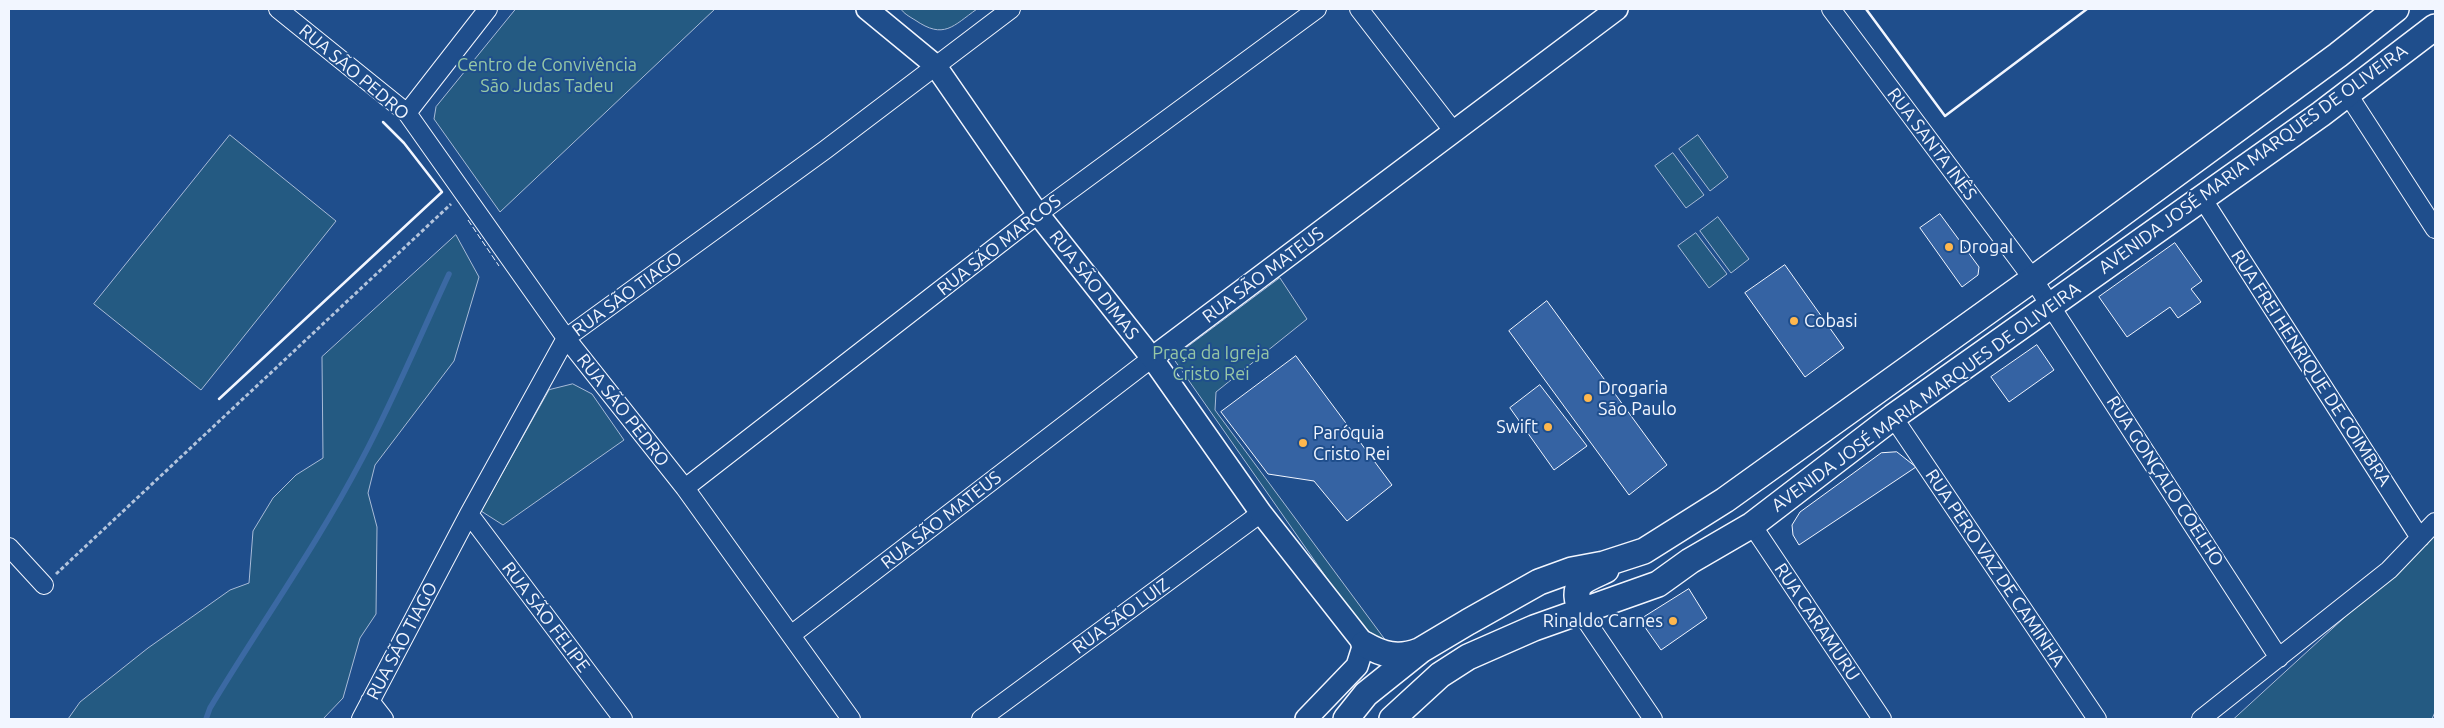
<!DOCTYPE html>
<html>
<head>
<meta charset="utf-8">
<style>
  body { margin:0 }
  #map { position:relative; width:2444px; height:728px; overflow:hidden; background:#1f4e8c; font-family:Ubuntu,sans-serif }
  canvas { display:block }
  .frame { position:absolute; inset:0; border:10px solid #f2f6ff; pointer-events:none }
</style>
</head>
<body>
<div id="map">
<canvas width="2444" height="728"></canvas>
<div class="frame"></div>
</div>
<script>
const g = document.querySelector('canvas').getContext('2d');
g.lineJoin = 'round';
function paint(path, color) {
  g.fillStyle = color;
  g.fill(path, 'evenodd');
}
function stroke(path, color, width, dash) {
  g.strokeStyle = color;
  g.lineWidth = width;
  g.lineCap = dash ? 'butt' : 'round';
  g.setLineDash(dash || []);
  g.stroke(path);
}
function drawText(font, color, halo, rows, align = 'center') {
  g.font = font + ' Ubuntu,sans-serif';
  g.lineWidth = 4;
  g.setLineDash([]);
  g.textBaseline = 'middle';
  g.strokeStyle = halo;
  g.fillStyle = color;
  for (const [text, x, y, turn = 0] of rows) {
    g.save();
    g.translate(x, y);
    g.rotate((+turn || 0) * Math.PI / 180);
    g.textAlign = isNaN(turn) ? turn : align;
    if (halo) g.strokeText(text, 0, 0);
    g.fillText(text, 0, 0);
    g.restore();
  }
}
const green = new Path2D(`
  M 516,9 L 715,9 L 500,212 L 434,119 L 436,107 Z
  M 901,9 L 977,9 C 953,26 944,40 915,20 C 910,17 903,13 901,9 Z
  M 230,135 L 336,221 L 201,390 L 94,304 Z
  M 1698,135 L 1728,177 L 1710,191 L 1679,149 Z
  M 1673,153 L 1704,195 L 1686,208 L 1655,166 Z
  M 1718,217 L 1749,259 L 1731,273 L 1700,231 Z
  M 1696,233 L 1727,274 L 1709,288 L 1678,246 Z
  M 456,235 L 479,277 L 454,361 L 375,465 L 368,493 L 377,527 L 376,614 L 360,638 L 343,698 L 323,719 L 68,719 L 80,702 L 148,648 L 230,590 L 249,583 L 253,531 L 273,498 L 296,475 L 323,458 L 322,357 Z
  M 1280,278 L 1307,319 L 1216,392 L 1215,410 L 1389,645 L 1377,650 L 1173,358 Z
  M 573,384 L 592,394 L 624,440 L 503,525 L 481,511 L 549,390 Z
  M 2435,535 L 2435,712 L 2432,719 L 2234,719 Z`);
paint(green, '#245a82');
stroke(green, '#a8bbd7', 1);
stroke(new Path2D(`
  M 206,719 L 210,708 C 260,625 317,545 362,459 C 394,399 420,336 449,274`), '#3b69a3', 5.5);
const building = new Path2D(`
  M 1940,214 L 1979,267 L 1978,275 L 1962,287 L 1920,228 Z
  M 2175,243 L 2202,281 L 2191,289 L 2201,302 L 2178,318 L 2170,307 L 2127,337 L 2099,297 Z
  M 1785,265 L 1844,348 L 1805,377 L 1745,293 Z
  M 1547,301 L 1667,465 L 1629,495 L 1509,331 Z
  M 2037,345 L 2054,370 L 2009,402 L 1991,377 Z
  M 1296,356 L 1392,485 L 1347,521 L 1314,481 L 1268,474 L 1221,412 Z
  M 1540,385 L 1587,446 L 1554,470 L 1510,408 Z
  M 1897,452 L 1916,467 L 1799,545 L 1793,535 L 1792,525 L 1800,512 L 1881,453 Z
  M 1689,589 L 1707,618 L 1661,650 L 1642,623 L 1644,617 Z`);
paint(building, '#3563a3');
stroke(building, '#f2f6ff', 1);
const minor = new Path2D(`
  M 278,9 L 407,113 L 566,338 L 685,488 L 851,719
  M 1359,9 L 1454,132
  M 1831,9 L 2033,279 L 2279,658
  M 2347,93 L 2435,229
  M 407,113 L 488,9
  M 2202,198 L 2420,538
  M 1893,417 L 2097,719
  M 685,488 L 1038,214 L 1317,9
  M 469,514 L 623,719
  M 1752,525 L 1882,719
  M 9,547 L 44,585
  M 1581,613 L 1653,719
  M 791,635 L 1152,358
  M 370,701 L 384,719
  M 361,719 L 469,514 L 566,338 L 825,150 L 1011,9
  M 981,719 L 1261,513
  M 2201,719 L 2389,570 L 2435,522`);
const tertiary = new Path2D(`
  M 867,9 L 935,65 L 1038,214 L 1152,358 L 1261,513 L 1364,644 L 1357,666 L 1306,719
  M 1152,358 L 1617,9`);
const secondary = new Path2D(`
  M 1581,613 C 1571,583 1580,582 1606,570
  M 1364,644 C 1383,655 1398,659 1419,651
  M 1346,719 L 1366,694 L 1421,650 L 1468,622 L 1539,582 L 1572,570 L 1604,564 L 1644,551 L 1725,500 L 2033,279 L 2338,55 L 2396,9
  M 1392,719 L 1440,675 L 1468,657 L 1534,628 L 1658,584 L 1690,561 L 1752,525 L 1893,417 L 2321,114 L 2435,27`);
stroke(minor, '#f2f6ff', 20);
stroke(tertiary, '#f2f6ff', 24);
stroke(secondary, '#f2f6ff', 28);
stroke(new Path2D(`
  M 56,574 L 451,204`), '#b3c4dc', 3, [4, 2.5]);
stroke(minor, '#1f4e8c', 18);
stroke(tertiary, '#1f4e8c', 21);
stroke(secondary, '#1f4e8c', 25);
stroke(new Path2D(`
  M 468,220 L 499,266`), '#f2f6ff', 1, [6, 2.5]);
stroke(new Path2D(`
  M 1866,9 L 1945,116 L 2087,9
  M 219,399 L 442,192 L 404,143 L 383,122`), '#f2f6ff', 2.5);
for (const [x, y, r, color] of [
  [1949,247,5,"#ffb74d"],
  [1794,321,5,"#ffb74d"],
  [1588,398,5,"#ffb74d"],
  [1548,427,5,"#ffb74d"],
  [1303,443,5,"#ffb74d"],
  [1673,621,5,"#ffb74d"]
]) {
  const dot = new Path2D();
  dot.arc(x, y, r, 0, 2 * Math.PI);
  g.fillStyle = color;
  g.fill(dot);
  stroke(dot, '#1f4e8c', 2);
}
drawText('18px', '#97c8a6', '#1f4e8c', [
  ["Centro de Convivência",547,65],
  ["São Judas Tadeu",547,86],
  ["Praça da Igreja",1211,353],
  ["Cristo Rei",1211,374]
]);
drawText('18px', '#f2f6ff', '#1f4e8c', [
  ["RUA SÃO PEDRO",354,72,40],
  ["RUA SANTA INÊS",1932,144,53],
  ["AVENIDA JOSÉ MARIA MARQUES DE OLIVEIRA",2253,159,-36],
  ["RUA SÃO MARCOS",999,245,-38],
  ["RUA SÃO MATEUS",1263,275,-37],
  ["RUA SÃO DIMAS",1094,285,52],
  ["RUA SÃO TIAGO",627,294,-36],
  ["RUA FREI HENRIQUE DE COIMBRA",2311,368,57],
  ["AVENIDA JOSÉ MARIA MARQUES DE OLIVEIRA",1926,397,-36],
  ["RUA SÃO PEDRO",623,410,52],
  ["RUA GONÇALO COELHO",2165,481,57],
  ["RUA SÃO MATEUS",941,520,-38],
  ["RUA PERO VAZ DE CAMINHA",1995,568,56],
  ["RUA SÃO LUIZ",1121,616,-36],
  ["RUA SÃO FELIPE",546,617,53],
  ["RUA CARAMURU",1817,622,56],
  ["RUA SÃO TIAGO",402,641,-62]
]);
drawText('18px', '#f2f6ff', '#1f4e8c', [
  ["Drogal",1959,247],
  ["Cobasi",1804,321],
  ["Drogaria",1598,388],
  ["São Paulo",1598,409],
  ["Swift",1538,427,"right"],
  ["Paróquia",1313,433],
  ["Cristo Rei",1313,454],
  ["Rinaldo Carnes",1663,621,"right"]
], 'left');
</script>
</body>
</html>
